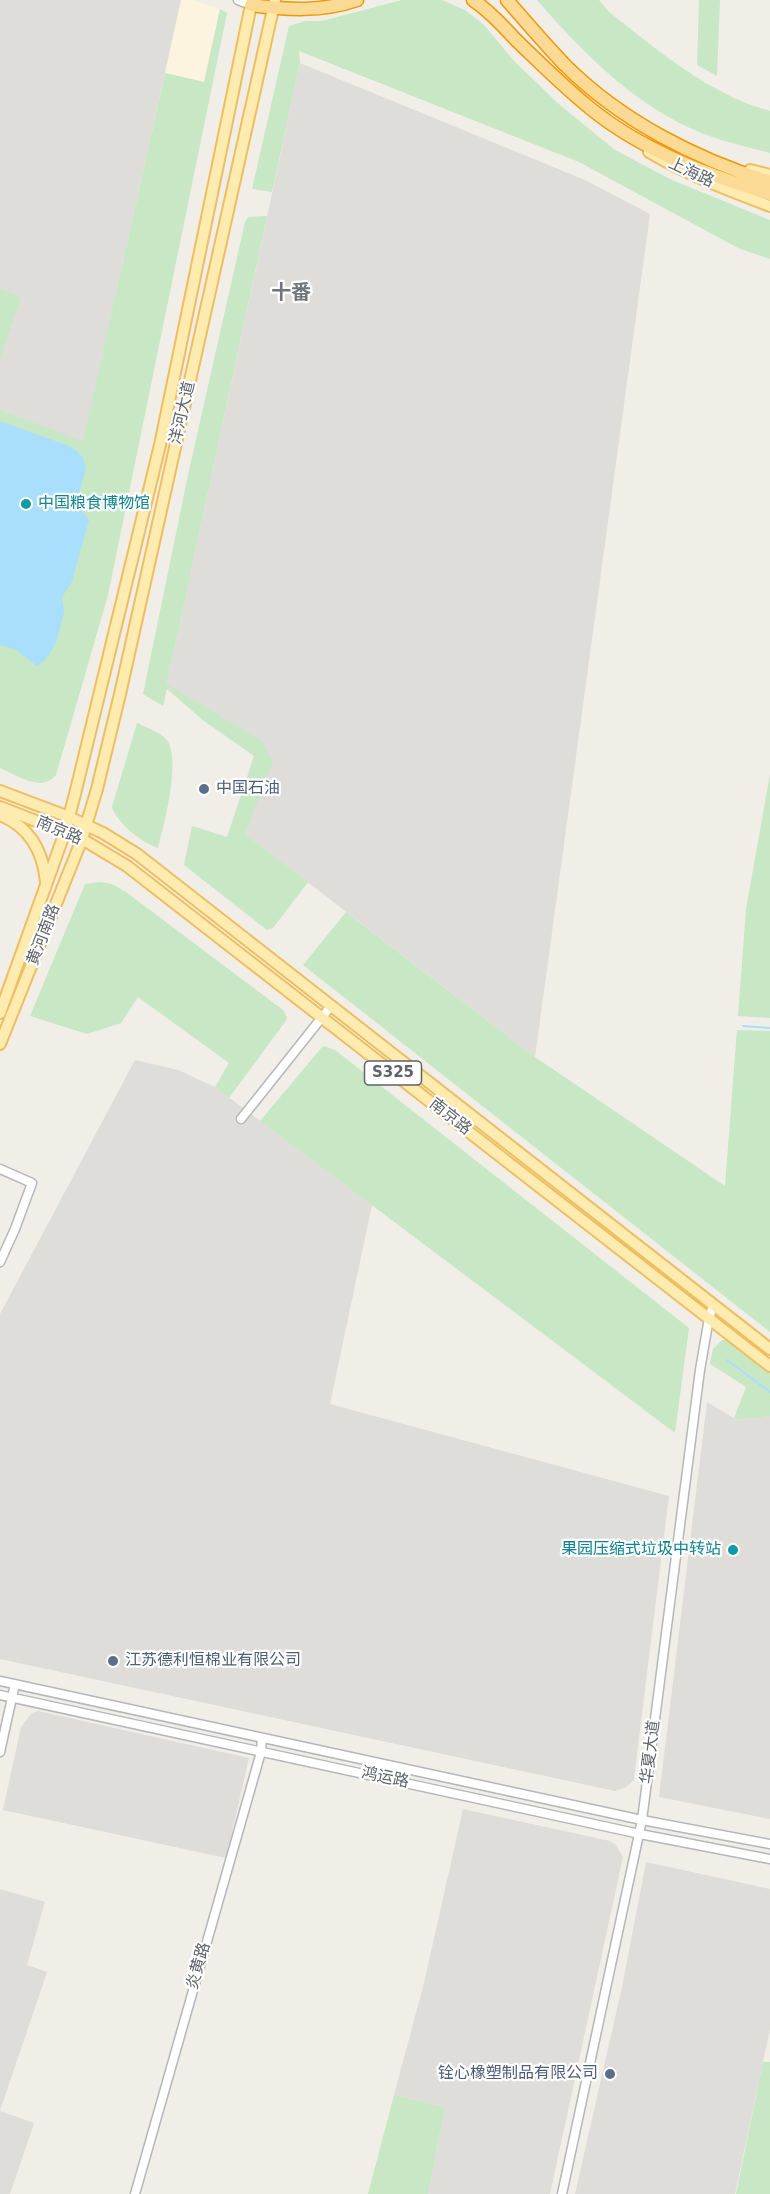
<!DOCTYPE html>
<html>
<head>
<meta charset="utf-8">
<style>
  body { margin:0 }
  canvas { display:block; background:#f0eee7 }
</style>
</head>
<body>
<canvas width="770" height="2194"></canvas>
<script>
const g = document.querySelector('canvas').getContext('2d');
g.lineJoin = 'round';
function paint(path, color) {
  g.fillStyle = color;
  g.fill(path, 'evenodd');
}
function stroke(path, color, width, dash) {
  g.strokeStyle = color;
  g.lineWidth = width;
  g.lineCap = dash ? 'butt' : 'round';
  g.setLineDash(dash || []);
  g.stroke(path);
}
function drawText(font, color, halo, rows, align = 'center') {
  g.font = font + ' "DejaVu Sans","Noto Sans SC",sans-serif';
  g.lineWidth = 4.5;
  g.setLineDash([]);
  g.textBaseline = 'middle';
  g.strokeStyle = halo;
  g.fillStyle = color;
  for (const [text, x, y, turn = 0] of rows) {
    g.save();
    g.translate(x, y);
    g.rotate((+turn || 0) * Math.PI / 180);
    g.textAlign = isNaN(turn) ? turn : align;
    if (halo) g.strokeText(text, 0, 0);
    g.fillText(text, 0, 0);
    g.restore();
  }
}
paint(new Path2D(`
  M 181,0 L 193,0 L 220,9 L 204,82 L 165,73 Z`), '#fdf4df');
paint(new Path2D(`
  M 0,0 L 181,0 L 83,442 L 0,410 Z
  M 300,63 L 585,180 L 650,214 L 535,1057 L 245,834 L 272,760 L 167,684 Z
  M 135,1060 L 178,1070 L 215,1087 L 372,1205 L 330,1404 L 669,1496 L 636,1762 L 634,1780 L 626,1787 L 615,1791 L 0,1659 L 0,1314 Z
  M 707,1402 L 737,1420 L 770,1416 L 770,1819 L 659,1797 Z
  M 38,1711 L 249,1758 L 226,1858 L 3,1810 L 21,1727 L 32,1713 Z
  M 463,1809 L 610,1841 L 616,1845 L 623,1857 L 550,2194 L 428,2194 L 445,2107 L 394,2095 L 424,1983 Z
  M 646,1862 L 770,1889 L 770,2029 L 735,2194 L 575,2194 L 622,1987 Z
  M 0,1889 L 45,1902 L 27,1965 L 47,1972 L 0,2111 L 34,2123 L 10,2194 L 0,2194 Z`), '#dfddd9');
paint(new Path2D(`
  M 402,0 L 442,0 L 465,10 L 484,25 L 515,62 L 561,106 L 615,150 L 672,180 L 770,220 L 770,259 L 738,248 L 579,162 L 299,51 L 300,63 L 272,192 L 252,189 L 289,26 L 305,21 L 322,21 Z
  M 537,0 L 599,0 L 609,12 C 659,51 708,94 770,111 L 770,153 C 748,147 725,142 704,134 C 637,108 583,53 537,0 Z
  M 699,0 L 720,0 L 717,76 L 697,65 Z
  M 220,9 L 227,13 L 108,595 L 56,775 C 41,793 17,775 0,768 L 0,410 L 83,441 L 165,73 L 204,82 Z
  M 267,216 L 167,684 L 261,740 L 273,761 L 245,834 L 308,882 L 273,928 L 267,930 L 184,865 L 192,826 L 227,837 L 254,756 L 204,721 L 167,689 L 163,706 L 143,694 L 188,475 L 245,222 L 248,217 Z
  M 0,289 L 21,297 L 0,359 Z
  M 137,723 C 145,727 160,732 166,739 C 182,757 164,826 158,848 C 141,842 118,824 112,807 Z
  M 770,774 L 770,1018 L 738,1016 L 746,909 Z
  M 100,882 L 112,884 L 126,892 L 283,1010 L 287,1017 L 285,1022 L 229,1098 L 215,1087 L 229,1063 L 138,997 L 121,1023 L 87,1034 L 30,1016 L 85,884 Z
  M 346,912 L 535,1057 L 725,1186 L 737,1030 L 770,1031 L 770,1332 L 303,965 Z
  M 323,1046 L 335,1050 L 689,1328 L 675,1433 L 260,1121 Z
  M 722,1340 L 729,1340 L 770,1372 L 770,1416 L 737,1420 L 734,1418 L 746,1387 L 710,1364 L 713,1349 Z
  M 763,2062 L 770,2062 L 770,2194 L 736,2194 Z
  M 394,2095 L 445,2107 L 428,2194 L 368,2194 Z`), '#c7e7c5');
paint(new Path2D(`
  M 0,421 L 69,446 L 77,451 L 83,458 L 86,468 L 77,500 L 82,511 L 89,520 L 71,584 L 62,597 L 64,612 L 56,643 L 45,660 L 37,666 L 15,649 L 0,645 Z`), '#aadefd');
stroke(new Path2D(`
  M 743,1026 L 770,1028
  M 727,1360 L 770,1392`), '#aadefd', 2);
const minor = new Path2D(`
  M 238,0 L 251,5
  M 241,1119 L 331,1006
  M 0,1169 L 32,1183 L 15,1229 L 0,1262
  M 0,1681 L 642,1820 L 770,1844
  M 0,1695 L 640,1834 L 770,1859
  M 0,1752 L 15,1684
  M 135,2194 L 261,1752 L 262,1738
  M 562,2194 L 642,1820 L 700,1370 L 709,1318 L 713,1306`);
const major = new Path2D(`
  M 649,152 C 688,175 728,190 770,206
  M 750,170 L 770,175
  M 0,791 L 69,817 L 103,833 L 137,854 L 770,1349
  M 0,807 L 82,839 L 127,866 L 770,1366
  M 0,815 C 30,827 43,851 46,882
  M 0,1013 L 65,832 L 75,794 L 160,445 L 252,0
  M 0,1044 L 82,839 L 97,789 L 120,694 L 275,0`);
const highway = new Path2D(`
  M 473,0 C 489,11 502,25 516,40 C 540,63 564,87 590,108 C 641,150 708,175 770,194
  M 507,0 C 526,22 545,44 565,65 C 621,121 696,159 770,182
  M 251,5 C 287,10 322,12 357,0`);
stroke(minor, '#b4b7bb', 11);
stroke(major, '#eebe62', 14);
stroke(highway, '#f19906', 15);
stroke(minor, '#fff', 8);
stroke(major, '#fdebaf', 10);
stroke(highway, '#fada94', 12);
for (const [x, y, r, color] of [
  [26,504,6,"#0f9aa8"],
  [204,789,6,"#5c6f8a"],
  [733,1550,6,"#0f9aa8"],
  [113,1661,6,"#5c6f8a"],
  [610,2074,6,"#5c6f8a"]
]) {
  const dot = new Path2D();
  dot.arc(x, y, r, 0, 2 * Math.PI);
  g.fillStyle = color;
  g.fill(dot);
  stroke(dot, '#fff', 2);
}
for (const [x, y, w] of [
  [393,1073,57]
]) {
  const box = new Path2D();
  box.roundRect(x - w / 2, y - 12, w, 24, 4.5);
  g.fillStyle = '#fff';
  g.fill(box);
  stroke(box, '#5e6367', 1.5);
}
drawText('bold 15px', '#5e6367', null, [
  ["S325",393,1073]
]);
drawText('16px', '#5e6367', '#fff', [
  ["上海路",691,173,25],
  ["洋河大道",183,413,-77],
  ["南京路",59,831,23],
  ["黄河南路",44,935,-69],
  ["南京路",450,1117,38],
  ["华夏大道",651,1752,-83],
  ["鸿运路",385,1778,12],
  ["炎黄路",199,1966,-74]
]);
drawText('16px', '#0d838f', '#fff', [
  ["中国粮食博物馆",38,504],
  ["果园压缩式垃圾中转站",721,1550,"right"]
], 'left');
drawText('16px', '#4e5e75', '#fff', [
  ["中国石油",216,789],
  ["江苏德利恒棉业有限公司",125,1661],
  ["铨心橡塑制品有限公司",598,2074,"right"]
], 'left');
drawText('bold 20px', '#6f7579', '#fff', [
  ["十番",291,294]
]);
</script>
</body>
</html>
